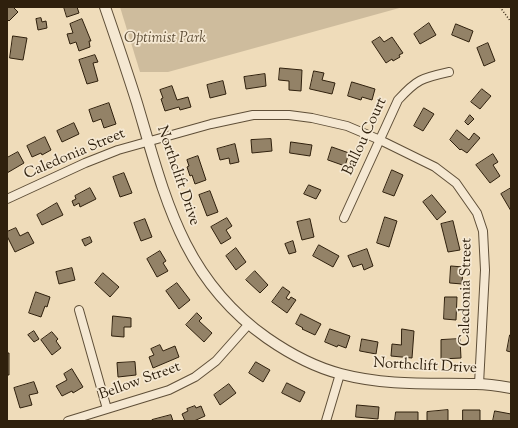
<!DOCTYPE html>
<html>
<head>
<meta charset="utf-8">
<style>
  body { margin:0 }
  #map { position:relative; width:518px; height:428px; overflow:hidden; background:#efdcba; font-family:"Sorts Mill Goudy",serif }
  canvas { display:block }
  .frame { position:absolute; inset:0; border:8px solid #2f200d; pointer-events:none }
</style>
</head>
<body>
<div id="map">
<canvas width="518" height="428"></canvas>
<div class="frame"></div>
</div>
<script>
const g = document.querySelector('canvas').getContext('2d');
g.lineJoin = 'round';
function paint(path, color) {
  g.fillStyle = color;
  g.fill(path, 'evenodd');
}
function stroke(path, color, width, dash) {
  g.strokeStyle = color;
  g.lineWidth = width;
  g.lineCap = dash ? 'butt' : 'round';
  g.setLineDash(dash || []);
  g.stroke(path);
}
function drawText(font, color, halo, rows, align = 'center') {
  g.font = font + ' "Sorts Mill Goudy",serif';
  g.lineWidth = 3.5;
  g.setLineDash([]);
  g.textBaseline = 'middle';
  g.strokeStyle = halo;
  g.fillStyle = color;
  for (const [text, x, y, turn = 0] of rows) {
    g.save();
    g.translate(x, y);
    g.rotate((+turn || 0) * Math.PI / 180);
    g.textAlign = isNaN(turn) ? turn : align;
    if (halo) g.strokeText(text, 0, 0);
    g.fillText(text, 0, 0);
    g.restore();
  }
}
paint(new Path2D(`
  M 120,7 L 403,7 L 168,72 L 140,72 Z`), '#cebc9d');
const building = new Path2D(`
  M 7,7 L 13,7 L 18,12 L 9,21 L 7,19 Z
  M 64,7 L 77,7 L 79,13 L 67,17 Z
  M 41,18 L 42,22 L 46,21 L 47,28 L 38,30 L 36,19 Z
  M 82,19 L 91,41 L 89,41 L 90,47 L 79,51 L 76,42 L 70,44 L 67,34 L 73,33 L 70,24 Z
  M 429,23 L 436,35 L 420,44 L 414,34 Z
  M 456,24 L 473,31 L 469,42 L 452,35 Z
  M 13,36 L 27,38 L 23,60 L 10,58 Z
  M 380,37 L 384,42 L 392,37 L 403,53 L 399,55 L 400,57 L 393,61 L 392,59 L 386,63 L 372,42 Z
  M 488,43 L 495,61 L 484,66 L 477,48 Z
  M 95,55 L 98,62 L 93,63 L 98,81 L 87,84 L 79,60 Z
  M 280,68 L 302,70 L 301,91 L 289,90 L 289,81 L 279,80 Z
  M 314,71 L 324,73 L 322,80 L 335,83 L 332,94 L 310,89 Z
  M 265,74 L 266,86 L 246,89 L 244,77 Z
  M 223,81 L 226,94 L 210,98 L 207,85 Z
  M 352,82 L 375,89 L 372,100 L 362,97 L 361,100 L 348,96 Z
  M 172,86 L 177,100 L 188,97 L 191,107 L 180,110 L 179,107 L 165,111 L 161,99 L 163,98 L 160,90 Z
  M 482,89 L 491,96 L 480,109 L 471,102 Z
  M 109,103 L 116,124 L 104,128 L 101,119 L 93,122 L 89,110 Z
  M 424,108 L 434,114 L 423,131 L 414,126 Z
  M 470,115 L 474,119 L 468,125 L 465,122 Z
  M 74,123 L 79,134 L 62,142 L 57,131 Z
  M 457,130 L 469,140 L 474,133 L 480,138 L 467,153 L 461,149 L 460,150 L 450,140 Z
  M 45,137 L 51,150 L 42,155 L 41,153 L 32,157 L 27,146 Z
  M 271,139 L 272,151 L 252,153 L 251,140 Z
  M 291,142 L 312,145 L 310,156 L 290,153 Z
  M 235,144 L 239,162 L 230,164 L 229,158 L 220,160 L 217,149 Z
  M 332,147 L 349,153 L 345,166 L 328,160 Z
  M 18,152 L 24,163 L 7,173 L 7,158 Z
  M 493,154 L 498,162 L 493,165 L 500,176 L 490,183 L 476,165 Z
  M 198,156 L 206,180 L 195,184 L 192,175 L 190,176 L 187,167 L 189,166 L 187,160 Z
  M 392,170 L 403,175 L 394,196 L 383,192 Z
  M 124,173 L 132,193 L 120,197 L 113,177 Z
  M 309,185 L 321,190 L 316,199 L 304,194 Z
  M 90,188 L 96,199 L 80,207 L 79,203 L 74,206 L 72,201 L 76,199 L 75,196 Z
  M 511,188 L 511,211 L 501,194 Z
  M 210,191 L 218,212 L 207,216 L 199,195 Z
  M 432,195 L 446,212 L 437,220 L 423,202 Z
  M 57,203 L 63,215 L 42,225 L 37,215 Z
  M 385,217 L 397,221 L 389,247 L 377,243 Z
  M 227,218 L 232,226 L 226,230 L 231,238 L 221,244 L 211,227 Z
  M 145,219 L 152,237 L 141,241 L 134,223 Z
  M 310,219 L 314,237 L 302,240 L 297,222 Z
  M 453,221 L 460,250 L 448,252 L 441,224 Z
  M 16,228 L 20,236 L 28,232 L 34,243 L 15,252 L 7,236 L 7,232 Z
  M 90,237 L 92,242 L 85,246 L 82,240 Z
  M 293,241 L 296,252 L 289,254 L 285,244 Z
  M 319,245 L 339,256 L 333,267 L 313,256 Z
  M 236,248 L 246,262 L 236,270 L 226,256 Z
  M 367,249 L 373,266 L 364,270 L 362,264 L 353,267 L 348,256 Z
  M 160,251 L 166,261 L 163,263 L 168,271 L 157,277 L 147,259 Z
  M 451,266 L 463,267 L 462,284 L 450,283 Z
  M 72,268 L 75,280 L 59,284 L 56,272 Z
  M 255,271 L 268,285 L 260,293 L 246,280 Z
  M 103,273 L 119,287 L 110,297 L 95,283 Z
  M 177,283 L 190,300 L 179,309 L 166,291 Z
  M 283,287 L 290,292 L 286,298 L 289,300 L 291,297 L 296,300 L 287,313 L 272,302 Z
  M 36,292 L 50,297 L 47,307 L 45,306 L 41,317 L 29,313 Z
  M 445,297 L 457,297 L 456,320 L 444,319 Z
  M 197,313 L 202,318 L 199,321 L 212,333 L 204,342 L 186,325 Z
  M 301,314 L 321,324 L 315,335 L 302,329 L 303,328 L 296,324 Z
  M 113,316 L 131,318 L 131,327 L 124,327 L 124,337 L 112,336 Z
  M 330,329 L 350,336 L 346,348 L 338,345 L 337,347 L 325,342 Z
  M 402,329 L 414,331 L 412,358 L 391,356 L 392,344 L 401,345 Z
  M 34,331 L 39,339 L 34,342 L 28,335 Z
  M 52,332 L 58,339 L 56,341 L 61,348 L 52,355 L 41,340 Z
  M 510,335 L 511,335 L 511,352 L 507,351 Z
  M 362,339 L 378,342 L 376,354 L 360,351 Z
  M 460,339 L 461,358 L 441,359 L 441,340 Z
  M 160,345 L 163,351 L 175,346 L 179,357 L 153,368 L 149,357 L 154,355 L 151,349 Z
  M 7,353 L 9,353 L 9,375 L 7,375 Z
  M 135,362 L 136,375 L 118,377 L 117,363 Z
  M 256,362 L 270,370 L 263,382 L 249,373 Z
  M 72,369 L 83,387 L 73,393 L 72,391 L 62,396 L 56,386 L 67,380 L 64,374 Z
  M 34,382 L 38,393 L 29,395 L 32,405 L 20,408 L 14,388 Z
  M 287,383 L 305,392 L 300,402 L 282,393 Z
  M 229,384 L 236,393 L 220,405 L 214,395 Z
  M 357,405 L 379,407 L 378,419 L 356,417 Z
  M 195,406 L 196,408 L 201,406 L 205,416 L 194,421 L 185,421 L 182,414 L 188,411 L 187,409 Z
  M 448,410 L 448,421 L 427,421 L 427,412 Z
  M 463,410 L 480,410 L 480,421 L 463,421 Z
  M 495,411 L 511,414 L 511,421 L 493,421 Z
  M 396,412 L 418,412 L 418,421 L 395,421 Z
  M 171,415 L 173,421 L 152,421 L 152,420 Z`);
paint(building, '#938267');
stroke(building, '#2f200d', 1);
const minor = new Path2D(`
  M 7,199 L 85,163 L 118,150 L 211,124 L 253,115 L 289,115 L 312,118 L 347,126 L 380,140 L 435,167 L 456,183 L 477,213 L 483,231 L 485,270 L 479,384
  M 344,218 L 398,100 C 417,79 422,78 449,72
  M 79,310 L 107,409
  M 68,421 L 169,390 L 195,377 L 216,361 L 248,325
  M 326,421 L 340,374`);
const tertiary = new Path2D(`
  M 105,7 C 116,39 127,71 137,103 C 165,197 182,278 267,338 C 290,354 314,367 341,374 C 387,386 429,383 476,384 C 488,384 500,386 511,388`);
stroke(minor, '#5f4f38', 10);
stroke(tertiary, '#5f4f38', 12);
stroke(new Path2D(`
  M 500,7 L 511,22`), '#2f200d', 1.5, [1, 2]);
stroke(minor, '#f5e8d2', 8);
stroke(tertiary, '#f5e8d2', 10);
drawText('italic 15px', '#5f4f38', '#f5e8d2', [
  ["Optimist Park",165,39]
]);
drawText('15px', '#2f200d', '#f5e8d2', [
  ["Ballou Court",366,137,-65],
  ["Caledonia Street",75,155,-23],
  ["Northclift Drive",177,176,71],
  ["Caledonia Street",467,292,-89],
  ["Northclift Drive",425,367,3],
  ["Bellow Street",140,382,-20]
]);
</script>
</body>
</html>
